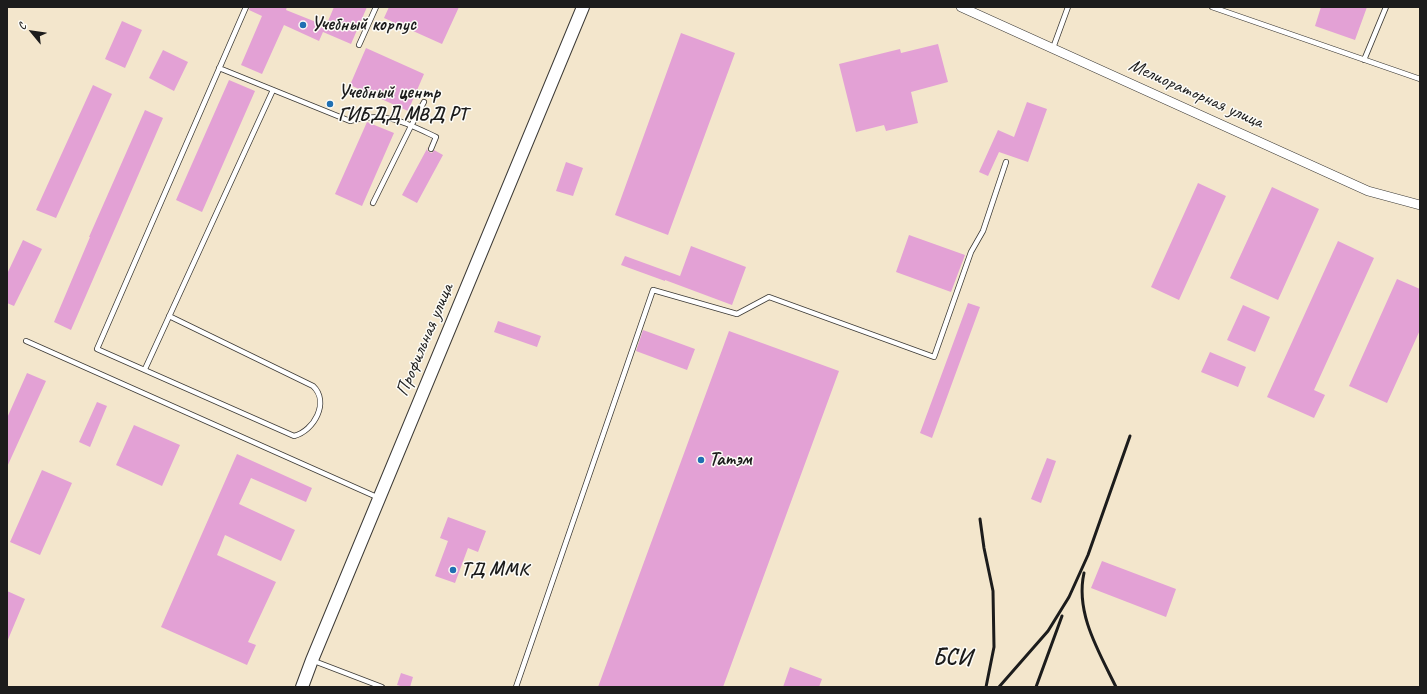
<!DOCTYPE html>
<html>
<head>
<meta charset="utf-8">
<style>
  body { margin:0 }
  #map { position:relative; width:1427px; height:694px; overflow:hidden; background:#f3e6cc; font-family:Caveat,sans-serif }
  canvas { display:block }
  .frame { position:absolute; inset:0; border:8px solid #1c1c1c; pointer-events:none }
  .north { position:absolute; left:12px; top:12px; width:40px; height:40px; -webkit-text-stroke:3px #fdfcf7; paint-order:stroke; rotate:299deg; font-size:11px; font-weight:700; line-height:16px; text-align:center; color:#1c1c1c }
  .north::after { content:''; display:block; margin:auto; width:14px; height:18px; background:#1c1c1c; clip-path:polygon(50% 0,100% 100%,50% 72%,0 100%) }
</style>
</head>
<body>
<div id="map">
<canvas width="1427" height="694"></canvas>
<div class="frame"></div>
<div class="north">С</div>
</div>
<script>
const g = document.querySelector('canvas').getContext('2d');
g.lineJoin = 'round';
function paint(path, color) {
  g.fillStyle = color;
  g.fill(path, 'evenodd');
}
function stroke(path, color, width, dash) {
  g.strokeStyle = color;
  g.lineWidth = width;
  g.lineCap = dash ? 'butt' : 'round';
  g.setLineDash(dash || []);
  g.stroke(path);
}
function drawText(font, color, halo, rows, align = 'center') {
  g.font = font + ' Caveat,sans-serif';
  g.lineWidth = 3;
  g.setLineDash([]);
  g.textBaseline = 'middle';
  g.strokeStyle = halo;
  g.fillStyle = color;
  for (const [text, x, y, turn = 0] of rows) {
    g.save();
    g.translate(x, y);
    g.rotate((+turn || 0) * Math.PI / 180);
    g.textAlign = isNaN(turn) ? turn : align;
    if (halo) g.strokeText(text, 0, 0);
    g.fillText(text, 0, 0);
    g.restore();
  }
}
paint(new Path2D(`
  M 250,7 L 287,7 L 286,10 L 326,26 L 334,7 L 367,7 L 351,44 L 323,32 L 319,41 L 284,25 L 262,74 L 241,65 L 262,16 L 249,10 Z
  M 389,7 L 459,7 L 442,44 L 384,18 Z
  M 1321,7 L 1367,7 L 1355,40 L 1315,26 Z
  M 122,21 L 142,30 L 125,68 L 105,59 Z
  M 681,33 L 735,53 L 668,235 L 615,215 Z
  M 938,44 L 948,82 L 911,92 L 918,123 L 886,131 L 884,125 L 856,132 L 839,64 L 900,49 L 901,53 Z
  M 366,48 L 424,74 L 408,111 L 350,85 Z
  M 163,50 L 188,62 L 174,91 L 149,78 Z
  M 229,80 L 255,91 L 202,212 L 176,200 Z
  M 93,85 L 112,94 L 56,218 L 36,210 Z
  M 1027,102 L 1047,109 L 1028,162 L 999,152 L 988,176 L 979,172 L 998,130 L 1014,137 Z
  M 145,110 L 163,118 L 71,330 L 54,322 L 90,237 L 89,237 Z
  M 367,122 L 394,133 L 362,206 L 335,194 Z
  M 428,147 L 427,150 L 429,152 L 432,153 L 434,150 L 443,155 L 417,203 L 402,195 Z
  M 566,162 L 583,168 L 573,196 L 556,191 Z
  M 1198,183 L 1226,196 L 1179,300 L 1151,287 Z
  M 1272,187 L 1319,209 L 1278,300 L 1230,278 Z
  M 909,235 L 965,255 L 951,292 L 896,272 Z
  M 23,240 L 42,249 L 14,306 L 7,303 L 7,274 Z
  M 1338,241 L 1374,258 L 1314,390 L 1325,395 L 1314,418 L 1267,397 Z
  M 691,246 L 746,267 L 732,305 L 665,280 L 665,281 L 621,265 L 625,256 L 680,276 Z
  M 1397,279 L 1420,289 L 1420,330 L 1387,403 L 1349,386 Z
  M 968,303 L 980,307 L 932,438 L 920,433 Z
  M 1243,305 L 1270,317 L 1255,352 L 1227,340 Z
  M 498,321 L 541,336 L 537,347 L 494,332 Z
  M 643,330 L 695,349 L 687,370 L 636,351 Z
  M 729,331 L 839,371 L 723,687 L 598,687 Z
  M 1210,352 L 1246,367 L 1238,387 L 1201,372 Z
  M 27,373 L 46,381 L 7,467 L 7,418 Z
  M 97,402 L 107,406 L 90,447 L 79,442 Z
  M 134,425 L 180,445 L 162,486 L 116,465 Z
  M 237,454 L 312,488 L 306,502 L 251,478 L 239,504 L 295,530 L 281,561 L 225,535 L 217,555 L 276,582 L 248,642 L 256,645 L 247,665 L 161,627 Z
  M 1047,458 L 1056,461 L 1041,503 L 1031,499 Z
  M 42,470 L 72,483 L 40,555 L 10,542 Z
  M 448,517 L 486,531 L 478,552 L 468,548 L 455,583 L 435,576 L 448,541 L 440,538 Z
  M 1102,561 L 1176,589 L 1166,617 L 1091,588 Z
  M 7,591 L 25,599 L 7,642 Z
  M 790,667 L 822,679 L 819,687 L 783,687 Z
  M 401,673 L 413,677 L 410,687 L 404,687 L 397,685 Z`), '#e3a1d5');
const service = new Path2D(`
  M 1212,7 L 1420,79
  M 359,45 L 376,7
  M 1053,48 L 1068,7
  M 1364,60 L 1386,7
  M 219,68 L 350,121 C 386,111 404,122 436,137 L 431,149
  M 373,203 L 411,126 L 424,102
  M 169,316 L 313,386 C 330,402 314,431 294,436 L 97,349 L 246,7
  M 26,341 L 379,498
  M 145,369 L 273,90
  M 314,661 L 382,687
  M 516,687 L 653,290 L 737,314 L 769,297 L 934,357 L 971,252 L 983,231 L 1006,162`);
const minor = new Path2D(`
  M 961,7 L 1368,191 L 1420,205`);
const tertiary = new Path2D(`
  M 302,687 L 312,660 L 583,7`);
stroke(service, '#3c3a36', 6);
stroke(minor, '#3c3a36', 10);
stroke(tertiary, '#3c3a36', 14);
stroke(service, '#fff', 4.5);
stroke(minor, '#fff', 9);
stroke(tertiary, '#fff', 12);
stroke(new Path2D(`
  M 980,519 L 984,548 L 993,591 L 994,647 L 986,687
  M 1084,573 C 1075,613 1099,652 1116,687
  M 999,687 L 1048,631 L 1069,597 L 1088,555 L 1130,436
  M 1036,687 L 1062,616`), '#1c1c1c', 3);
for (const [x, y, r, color] of [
  [303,25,4,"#1f6fb2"],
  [330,104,4,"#1f6fb2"],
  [701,460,4,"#1f6fb2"],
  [453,570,4,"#1f6fb2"]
]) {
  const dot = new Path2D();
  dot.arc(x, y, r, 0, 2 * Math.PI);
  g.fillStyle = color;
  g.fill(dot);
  stroke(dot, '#fdfcf7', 1.5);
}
drawText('bold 19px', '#1c1c1c', '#fdfcf7', [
  ["Учебный корпус",311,25],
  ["Учебный центр",338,93],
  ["ГИБДД МВД РТ",338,115],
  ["Татэм",709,460],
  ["ТД ММК",461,570]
], 'left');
drawText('19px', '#1c1c1c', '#fdfcf7', [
  ["Мелиораторная улица",1196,94,24],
  ["Профильная улица",425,340,-67]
]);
drawText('bold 23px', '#1c1c1c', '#fdfcf7', [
  ["БСИ",952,658]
]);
</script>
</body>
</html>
